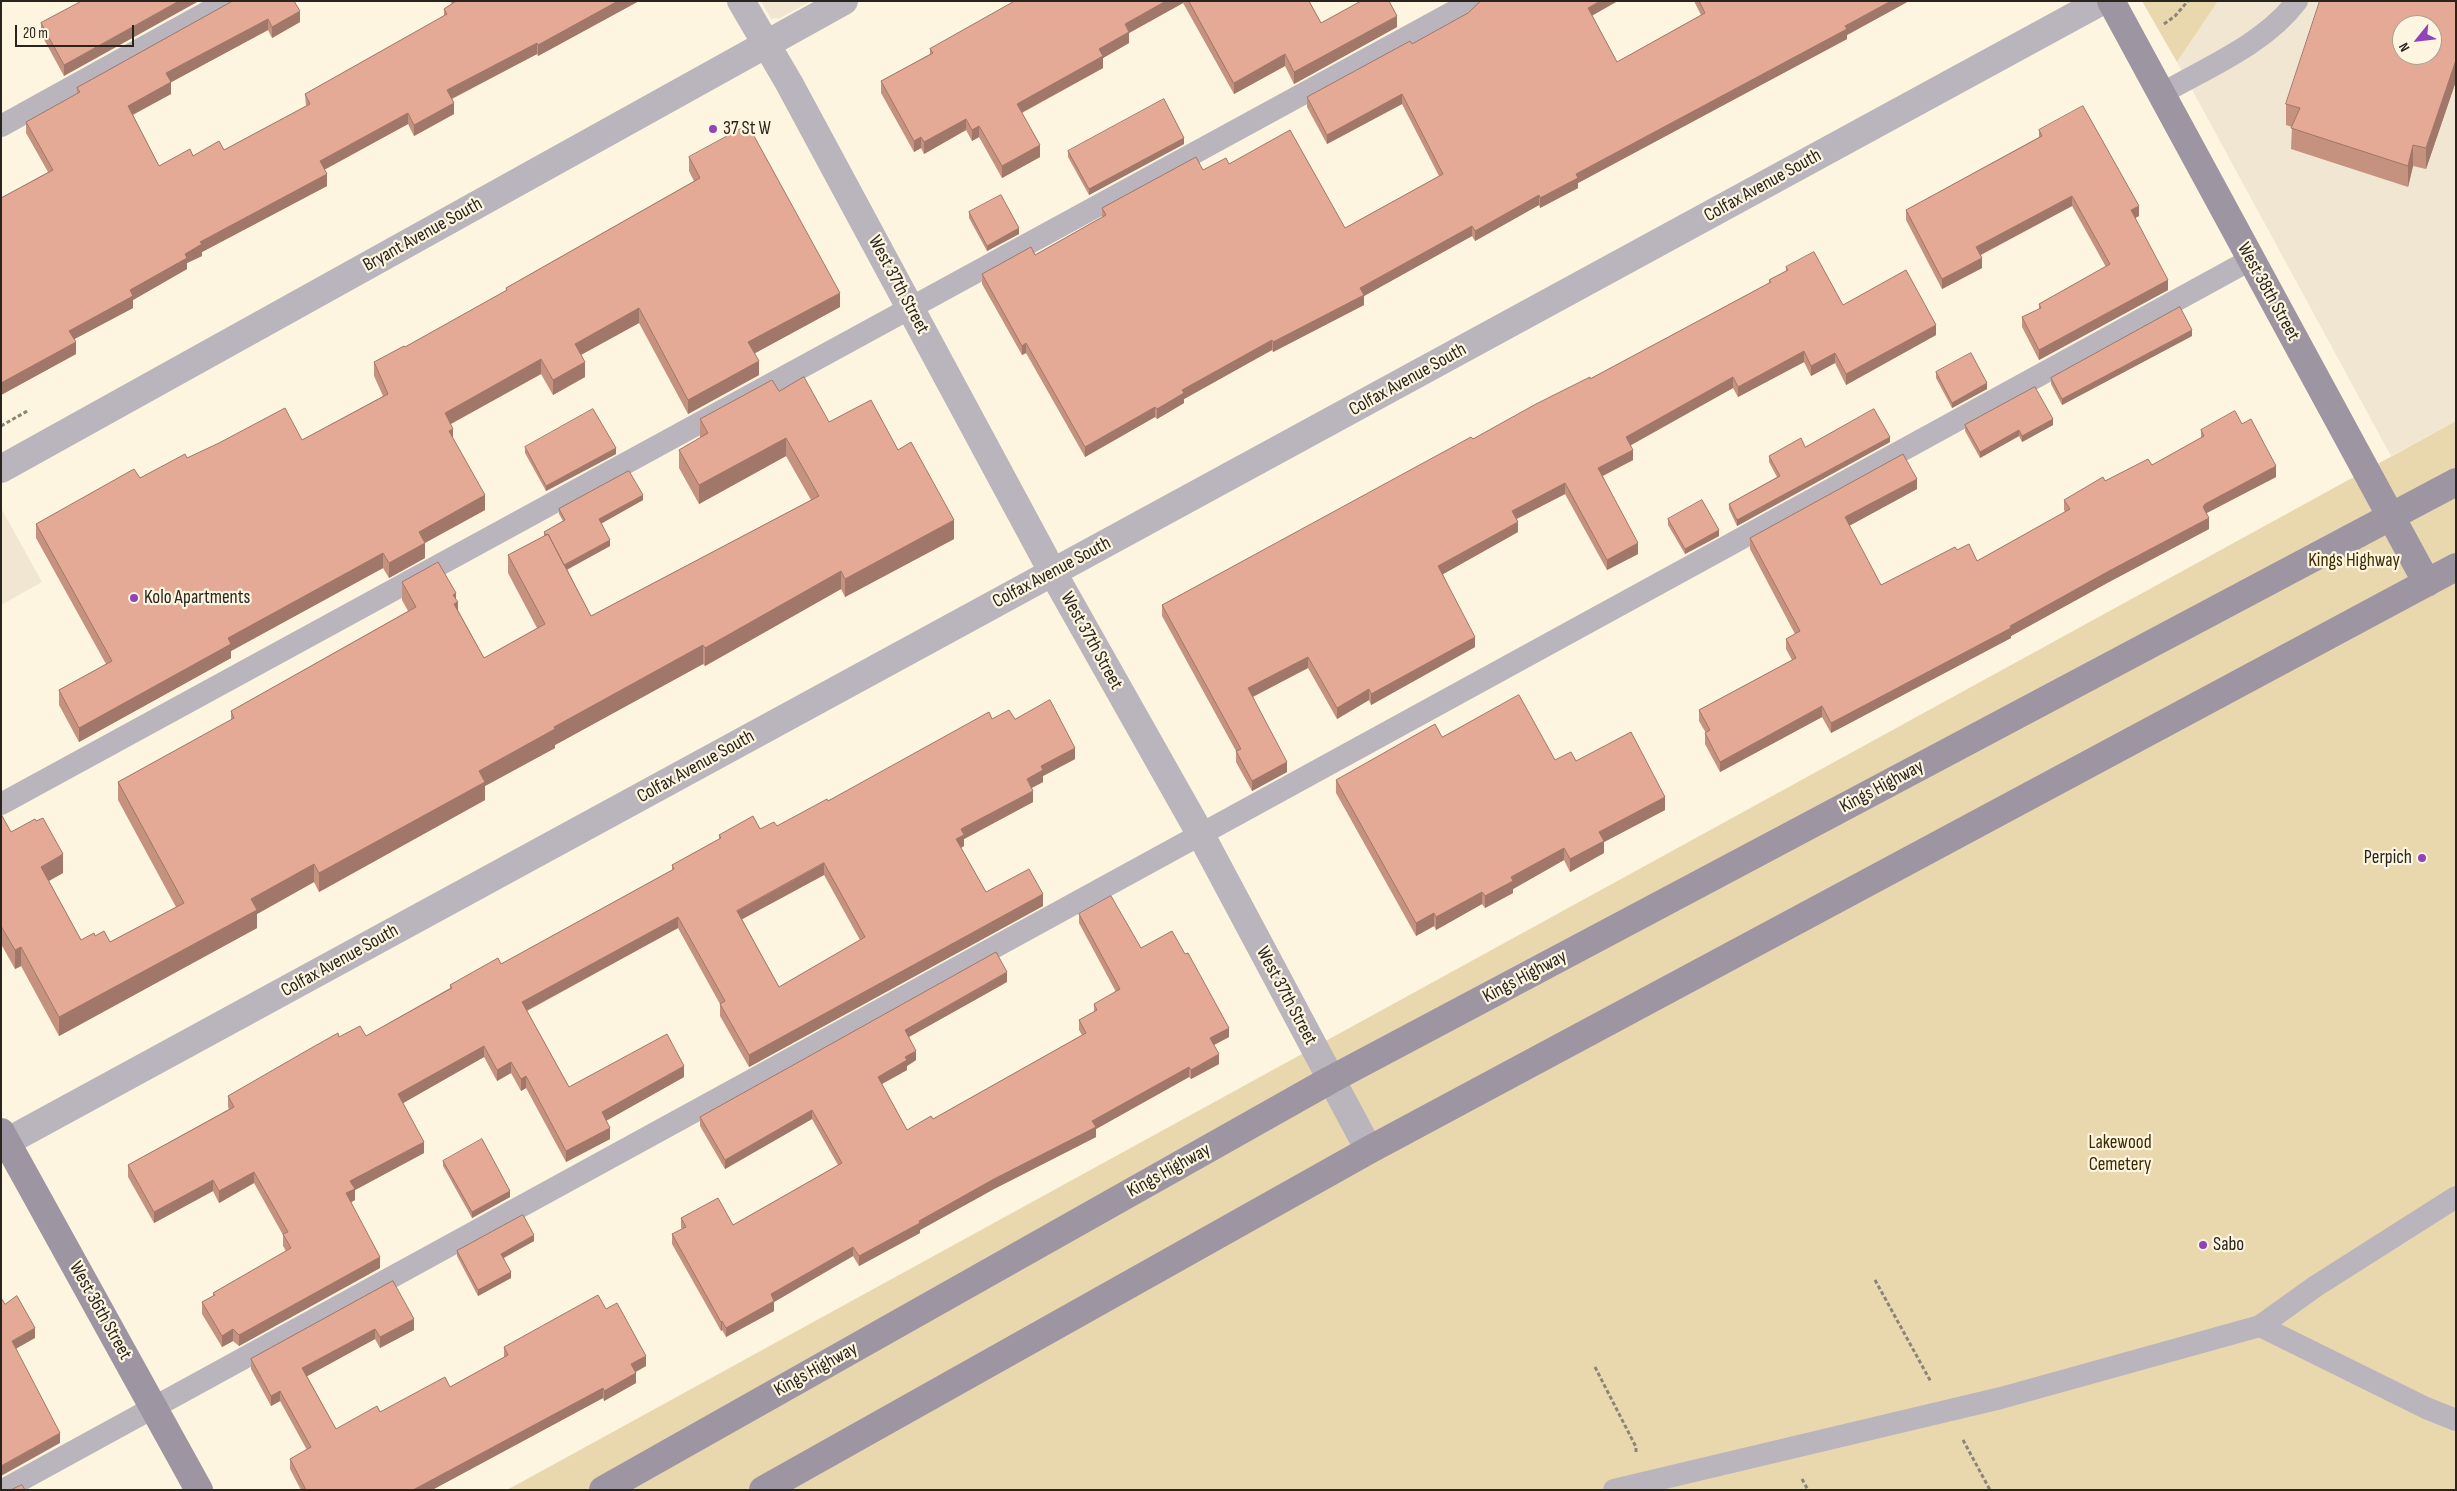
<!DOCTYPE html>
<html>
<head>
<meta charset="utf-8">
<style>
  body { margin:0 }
  #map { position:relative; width:2457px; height:1491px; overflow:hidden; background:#fdf5df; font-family:"Sofia Sans Condensed",sans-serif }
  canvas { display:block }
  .frame { position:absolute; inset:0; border:2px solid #29251e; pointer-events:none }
  .north { position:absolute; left:2392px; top:15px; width:50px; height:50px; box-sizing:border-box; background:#fdf5df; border:1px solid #a8a292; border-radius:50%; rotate:241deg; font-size:14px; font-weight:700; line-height:20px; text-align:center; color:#29251e }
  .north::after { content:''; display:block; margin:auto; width:18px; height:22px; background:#9144b5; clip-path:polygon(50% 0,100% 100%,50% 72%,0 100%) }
  .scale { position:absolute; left:15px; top:25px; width:119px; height:22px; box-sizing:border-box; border:2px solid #29251e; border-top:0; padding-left:6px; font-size:15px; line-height:18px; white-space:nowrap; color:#29251e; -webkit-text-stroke:4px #fdf5df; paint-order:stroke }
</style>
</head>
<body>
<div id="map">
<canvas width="2457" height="1491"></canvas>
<div class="frame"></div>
<div class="north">N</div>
<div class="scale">20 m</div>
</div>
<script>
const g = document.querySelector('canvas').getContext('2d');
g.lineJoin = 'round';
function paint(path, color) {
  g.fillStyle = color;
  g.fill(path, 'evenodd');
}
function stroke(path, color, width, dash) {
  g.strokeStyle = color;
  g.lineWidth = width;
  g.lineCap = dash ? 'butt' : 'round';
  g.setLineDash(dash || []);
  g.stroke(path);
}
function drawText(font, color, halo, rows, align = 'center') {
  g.font = font + ' "Sofia Sans Condensed",sans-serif';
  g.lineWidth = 4.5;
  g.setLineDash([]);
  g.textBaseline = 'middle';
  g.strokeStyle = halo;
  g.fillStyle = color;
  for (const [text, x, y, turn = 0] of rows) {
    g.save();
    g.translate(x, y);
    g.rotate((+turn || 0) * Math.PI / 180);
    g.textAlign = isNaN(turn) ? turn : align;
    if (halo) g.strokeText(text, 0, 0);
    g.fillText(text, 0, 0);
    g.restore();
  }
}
paint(new Path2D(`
  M 761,1 L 811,1 L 780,18 L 771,19 Z
  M 2218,1 L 2456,1 L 2456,421 L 2391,456 L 2177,62 ZM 2402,25 L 2432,25 L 2432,55 L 2402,55 Z
  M 1,508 L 42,582 L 1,605 Z`), '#f1e6d1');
paint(new Path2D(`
  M 2142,1 L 2218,1 L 2177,62 Z
  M 2456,421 L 2456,1490 L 507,1490 Z`), '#e9d7ae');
stroke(new Path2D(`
  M 2164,24 L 2175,16 L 2188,1
  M 1,426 L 29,410
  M 1875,1280 L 1931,1382
  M 1595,1367 L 1636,1447 L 1636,1452
  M 1963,1440 L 1990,1490
  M 1802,1479 L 1808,1490`), '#8b8577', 3, [4, 2.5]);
stroke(new Path2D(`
  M 2161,94 C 2206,68 2265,44 2297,1
  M 1,126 L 227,1
  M 1,804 L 1473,1
  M 2260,1326 L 2426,1408 L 2456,1420
  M 3,1490 L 2250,260
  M 1614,1490 L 2001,1398 L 2260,1326 L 2316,1286 L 2456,1197`), '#bab4bc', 22);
stroke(new Path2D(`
  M 741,1 L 789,83 L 1053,573 L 1201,835 L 1369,1150
  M 1,469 L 844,1
  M 1,1145 L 2102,1`), '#bab4bc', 28);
stroke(new Path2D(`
  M 2111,1 L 2427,583
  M 1,1132 L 199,1490
  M 603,1490 L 1330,1080 L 2456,482
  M 763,1490 L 1369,1150 L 2456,567`), '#9d95a1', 28);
paint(new Path2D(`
  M 82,1 L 64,76 L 41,34 L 41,23 Z
  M 233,1 L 300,22 L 272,38 L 268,30 L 171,82 L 171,94 L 133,115 L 159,166 L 193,156 L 224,150 L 306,106 L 305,94 L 444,16 L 444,9 L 452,4 L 450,1 L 639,1 L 538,56 L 537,54 L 452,99 L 454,114 L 414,136 L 408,124 L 324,170 L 327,186 L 202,252 L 202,256 L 187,263 L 187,269 L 133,300 L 133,308 L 74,339 L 76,354 L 1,395 L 1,198 L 48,172 L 26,133 L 26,122 L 77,94 L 77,88 Z
  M 1015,1 L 1309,1 L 1321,23 L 1397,27 L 1294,84 L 1285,66 L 1234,94 L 1183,3 L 1129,33 L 1129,43 L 1103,58 L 1103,68 L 1022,113 L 1040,157 L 1002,178 L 979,137 L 972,141 L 966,130 L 924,154 L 921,148 L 914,152 L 881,93 L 881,81 L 930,54 L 930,49 Z
  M 1694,1 L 1909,1 L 1847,35 L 1847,39 L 1578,183 L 1578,188 L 1540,208 L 1539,205 L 1475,241 L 1472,236 L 1364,296 L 1364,305 L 1273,352 L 1272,350 L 1184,399 L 1184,403 L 1157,419 L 1155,417 L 1085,457 L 1026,353 L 1022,355 L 982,284 L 982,274 L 1035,255 L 1102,217 L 1102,208 L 1203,170 L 1229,164 L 1345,228 L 1439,176 L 1402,104 L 1327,144 L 1307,107 L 1307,97 L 1412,44 L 1592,15 L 1617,62 L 1701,15 Z
  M 2456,1 L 2456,81 L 2426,169 L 2413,166 L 2408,187 L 2291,149 L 2292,127 L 2286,125 L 2286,104 Z
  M 2039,130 L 2139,216 L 2135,218 L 2168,290 L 2039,360 L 2022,327 L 2022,317 L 2039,309 L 2039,304 L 2106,267 L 2072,206 L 1981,255 L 1982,268 L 1942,289 L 1906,220 L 1906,210 L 2039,137 Z
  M 1184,144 L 1089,195 L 1068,157 L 1068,151 Z
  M 689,157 L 840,307 L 755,353 L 759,375 L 688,414 L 639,323 L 581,355 L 585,377 L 553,395 L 541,374 L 451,424 L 453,439 L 485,510 L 425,543 L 425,558 L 389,578 L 383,568 L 231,651 L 231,658 L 79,742 L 59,705 L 59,690 L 106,664 L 36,538 L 36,524 L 187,458 L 302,440 L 383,396 L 374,376 L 374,362 L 405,347 L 506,291 L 506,288 L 694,181 L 689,171 Z
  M 969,212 L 1019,234 L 987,251 L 969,218 Z
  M 1786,267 L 1843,305 L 1936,335 L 1846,385 L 1835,363 L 1811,376 L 1804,362 L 1738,397 L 1733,388 L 1630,445 L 1633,460 L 1603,476 L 1638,554 L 1607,570 L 1565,494 L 1517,519 L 1518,532 L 1443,574 L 1475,647 L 1371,705 L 1369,700 L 1337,719 L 1308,668 L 1253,697 L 1287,772 L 1252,791 L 1236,762 L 1236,751 L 1162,616 L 1162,605 L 1473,439 L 1590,379 L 1769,283 L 1769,280 L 1786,271 Z
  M 2192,336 L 2062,405 L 2051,384 L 2051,378 Z
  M 1936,372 L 1987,389 L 1952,408 L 1936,378 Z
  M 779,391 L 829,422 L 898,450 L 954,539 L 845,597 L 841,589 L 705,666 L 703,664 L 555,745 L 555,748 L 485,786 L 485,800 L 319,892 L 314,882 L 257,914 L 257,928 L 59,1036 L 21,966 L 15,969 L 1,944 L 1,814 L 11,832 L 63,873 L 49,881 L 81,940 L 95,936 L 110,942 L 176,907 L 118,800 L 118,782 L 231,720 L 231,711 L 408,611 L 402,600 L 402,582 L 456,600 L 458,610 L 484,658 L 537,628 L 508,573 L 508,555 L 544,536 L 544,532 L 563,521 L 559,514 L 559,509 L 643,500 L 601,523 L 610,546 L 567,569 L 591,616 L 811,500 L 786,456 L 699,504 L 679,468 L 679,450 L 700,438 L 700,419 Z
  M 2242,424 L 2276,477 L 2206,513 L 2209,529 L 2109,582 L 2011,636 L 2011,638 L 1831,733 L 1822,717 L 1720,772 L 1705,744 L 1705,733 L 1706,733 L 1699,721 L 1699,710 L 1792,660 L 1786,649 L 1786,639 L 1795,634 L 1750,549 L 1750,538 L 1917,489 L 1849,526 L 1881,585 L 1957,550 L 1977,561 L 2065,512 L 2064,510 L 2064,500 L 2105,481 L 2152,465 L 2201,438 L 2201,430 Z
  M 1965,425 L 2053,425 L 2022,442 L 2019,436 L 1980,458 L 1965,431 Z
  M 1890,442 L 1737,526 L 1729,509 L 1729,504 L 1777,477 L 1769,462 L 1769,456 L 1805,447 Z
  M 525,447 L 616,454 L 546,491 L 525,453 Z
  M 1668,519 L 1719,536 L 1685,554 L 1668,525 Z
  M 992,719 L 1015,719 L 1075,759 L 1043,776 L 1043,782 L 1032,788 L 1033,802 L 964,839 L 964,846 L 961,848 L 986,892 L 1043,906 L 749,1067 L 720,1016 L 720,1004 L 678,928 L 527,1011 L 569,1087 L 684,1077 L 606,1121 L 610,1139 L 566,1162 L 526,1088 L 521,1091 L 511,1073 L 497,1081 L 484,1057 L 403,1103 L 424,1153 L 355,1190 L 355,1200 L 351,1202 L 380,1268 L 239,1346 L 233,1341 L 222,1347 L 202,1314 L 202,1302 L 213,1296 L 213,1293 L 286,1251 L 283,1246 L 283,1235 L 254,1183 L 219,1203 L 213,1191 L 154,1223 L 128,1177 L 128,1165 L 229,1109 L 228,1107 L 228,1096 L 339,1037 L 366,1036 L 450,988 L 450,985 L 501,964 L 672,870 L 672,865 L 719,839 L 719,835 L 777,826 ZM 824,875 L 860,940 L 779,987 L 742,919 Z
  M 1442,737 L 1555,760 L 1576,761 L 1665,810 L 1604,842 L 1604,853 L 1570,872 L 1564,860 L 1513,889 L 1513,893 L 1485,908 L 1482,904 L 1436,930 L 1434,926 L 1416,936 L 1336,793 L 1336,780 Z
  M 1079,914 L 1141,948 L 1229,1037 L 1214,1045 L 1219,1064 L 1191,1079 L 1189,1077 L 1096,1129 L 1096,1137 L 994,1189 L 920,1230 L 920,1233 L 859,1266 L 853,1256 L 774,1302 L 774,1311 L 726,1337 L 722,1330 L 721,1331 L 672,1244 L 672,1234 L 682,1229 L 681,1228 L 681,1218 L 733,1225 L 838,1165 L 812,1119 L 725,1169 L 700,1126 L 700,1117 L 1007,982 L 909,1037 L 916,1060 L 907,1066 L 907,1070 L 882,1084 L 907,1130 L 933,1119 L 1082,1035 L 1079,1030 L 1079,1020 L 1094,1012 L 1094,1004 L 1116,992 L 1079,923 Z
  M 443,1161 L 510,1197 L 472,1218 L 443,1166 Z
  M 534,1241 L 504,1258 L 511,1278 L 478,1296 L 457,1256 L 457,1251 Z
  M 393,1281 L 414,1330 L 380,1348 L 375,1339 L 307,1376 L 336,1429 L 450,1387 L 504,1357 L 504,1347 L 606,1309 L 646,1366 L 636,1372 L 636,1383 L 604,1401 L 603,1398 L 432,1490 L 301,1490 L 290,1469 L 290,1459 L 307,1450 L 280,1401 L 271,1406 L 251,1369 L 251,1359 Z`), '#c59280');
paint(new Path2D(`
  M 179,1 L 199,1 L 64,76 L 64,65 Z
  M 618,1 L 639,1 L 538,56 L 538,45 Z
  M 1166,1 L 1183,1 L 1183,3 L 1129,33 L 1129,43 L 1103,58 L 1103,68 L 1017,115 L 1017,104 L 1099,49 L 1125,24 Z
  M 1600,1 L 1618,1 L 1588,18 L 1588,8 Z
  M 1891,1 L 1909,1 L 1847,35 L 1847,39 L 1578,183 L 1578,188 L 1540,208 L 1540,198 L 1576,174 Z
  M 300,11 L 300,22 L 272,38 L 272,27 Z
  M 1397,16 L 1397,27 L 1294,84 L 1294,72 Z
  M 268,19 L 268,30 L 166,85 L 166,73 Z
  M 537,43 L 537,54 L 447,101 L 447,90 Z
  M 1285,54 L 1285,66 L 1234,94 L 1234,83 Z
  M 2456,60 L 2456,81 L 2426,169 L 2426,148 Z
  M 171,82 L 171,94 L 128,117 L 128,106 Z
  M 1402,94 L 1402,104 L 1327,144 L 1327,135 Z
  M 454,103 L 454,114 L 414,136 L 414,125 Z
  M 408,113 L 408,124 L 320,172 L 320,161 Z
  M 966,119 L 966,130 L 924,154 L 924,142 Z
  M 979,126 L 979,137 L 972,141 L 972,130 Z
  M 921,137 L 921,148 L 914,152 L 914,141 Z
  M 1184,138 L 1184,144 L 1089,195 L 1089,189 Z
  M 1040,145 L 1040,157 L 1002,178 L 1002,166 Z
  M 2413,145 L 2413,166 L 2408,187 L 2408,166 Z
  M 327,174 L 327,186 L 202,252 L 202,256 L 187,263 L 187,269 L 133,300 L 133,308 L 69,342 L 69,331 L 185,254 L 200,242 Z
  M 1539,195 L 1539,205 L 1475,241 L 1475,231 Z
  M 2072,196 L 2072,206 L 1976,257 L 1976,247 Z
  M 2139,206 L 2139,216 L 2131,220 L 2131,210 Z
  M 1472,226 L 1472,236 L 1364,296 L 1364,305 L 1273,352 L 1273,342 L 1360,288 Z
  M 1019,228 L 1019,234 L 987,251 L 987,246 Z
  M 1982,258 L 1982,268 L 1942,289 L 1942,279 Z
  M 2168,280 L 2168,290 L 2039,360 L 2039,350 Z
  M 840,293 L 840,307 L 748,357 L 748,342 Z
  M 639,308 L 639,323 L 575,358 L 575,344 Z
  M 1936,325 L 1936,335 L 1846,385 L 1846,374 Z
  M 2192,330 L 2192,336 L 2062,405 L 2062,399 Z
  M 1272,340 L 1272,350 L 1184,399 L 1184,403 L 1157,419 L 1157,409 L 1182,390 Z
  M 76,342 L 76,354 L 1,395 L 1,383 Z
  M 1026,343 L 1026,353 L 1022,355 L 1022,346 Z
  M 1804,351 L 1804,362 L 1738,397 L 1738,387 Z
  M 1835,353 L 1835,363 L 1811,376 L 1811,366 Z
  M 541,359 L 541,374 L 445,427 L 445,413 Z
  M 759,361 L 759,375 L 688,414 L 688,400 Z
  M 585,362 L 585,377 L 553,395 L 553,380 Z
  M 1733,377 L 1733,388 L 1626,448 L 1626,437 Z
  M 1987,383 L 1987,389 L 1952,408 L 1952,403 Z
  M 1155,407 L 1155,417 L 1085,457 L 1085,447 Z
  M 2053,419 L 2053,425 L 2022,442 L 2022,436 Z
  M 453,429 L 453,444 L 449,431 Z
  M 2019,430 L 2019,436 L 1980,458 L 1980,452 Z
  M 1890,437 L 1890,442 L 1737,526 L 1737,520 Z
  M 786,438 L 786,456 L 699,504 L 699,485 Z
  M 616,448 L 616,454 L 546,491 L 546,486 Z
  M 1633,450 L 1633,460 L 1598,478 L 1598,468 Z
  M 2276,466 L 2276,477 L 2205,514 L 2203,507 L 2205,504 Z
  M 1917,479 L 1917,489 L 1845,528 L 1845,517 Z
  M 1565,483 L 1565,494 L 1512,521 L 1512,511 Z
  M 485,495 L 485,510 L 419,546 L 419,532 Z
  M 643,495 L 643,500 L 599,525 L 599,519 Z
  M 2209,518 L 2209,529 L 2109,582 L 2011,636 L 2011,638 L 1831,733 L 1831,723 L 2010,626 L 2109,571 Z
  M 954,520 L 954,539 L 845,597 L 845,579 Z
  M 1518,522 L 1518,532 L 1438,577 L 1438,566 Z
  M 1719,530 L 1719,536 L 1685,554 L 1685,549 Z
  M 610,540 L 610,546 L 563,572 L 563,566 Z
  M 425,543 L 425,558 L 389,578 L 389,563 Z
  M 1638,543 L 1638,554 L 1607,570 L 1607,560 Z
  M 383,553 L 383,568 L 231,651 L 231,658 L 79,742 L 79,728 L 228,638 Z
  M 841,571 L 841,589 L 705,666 L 705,648 Z
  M 456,593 L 456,602 L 458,602 L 458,620 L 453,595 Z
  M 1475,637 L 1475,647 L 1371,705 L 1371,694 Z
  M 703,645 L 703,664 L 555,745 L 555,748 L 485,786 L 485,800 L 319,892 L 319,873 L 479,771 L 554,727 Z
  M 1308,657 L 1308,668 L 1248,699 L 1248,688 Z
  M 1369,689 L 1369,700 L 1337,719 L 1337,708 Z
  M 1822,706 L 1822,717 L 1720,772 L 1720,762 Z
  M 1075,748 L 1075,759 L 1043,776 L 1043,782 L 1027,790 L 1027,779 L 1041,766 Z
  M 1287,762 L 1287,772 L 1252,791 L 1252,781 Z
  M 1033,791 L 1033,802 L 964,839 L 964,846 L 956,850 L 956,839 L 961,829 Z
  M 1665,797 L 1665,810 L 1604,842 L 1604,853 L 1570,872 L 1570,859 L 1599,832 Z
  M 1564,848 L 1564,860 L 1513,889 L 1513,893 L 1485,908 L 1485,896 L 1511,877 Z
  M 63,854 L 63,873 L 41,885 L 41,867 Z
  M 824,863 L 824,875 L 737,922 L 737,911 Z
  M 314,864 L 314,882 L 257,914 L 257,928 L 59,1036 L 59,1017 L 251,899 Z
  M 1482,892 L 1482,904 L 1436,930 L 1436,917 Z
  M 1043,894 L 1043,906 L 749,1067 L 749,1055 Z
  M 1434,913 L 1434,926 L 1416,936 L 1416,923 Z
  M 678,917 L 678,928 L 522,1013 L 522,1002 Z
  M 21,947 L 21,966 L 15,969 L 15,950 Z
  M 1007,972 L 1007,982 L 905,1039 L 905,1030 Z
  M 1229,1028 L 1229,1037 L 1210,1047 L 1210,1038 Z
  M 484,1046 L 484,1057 L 398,1106 L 398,1094 Z
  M 916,1051 L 916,1060 L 907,1066 L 907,1070 L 878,1086 L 878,1077 L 905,1057 Z
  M 1219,1054 L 1219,1064 L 1191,1079 L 1191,1070 Z
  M 511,1062 L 511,1073 L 497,1081 L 497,1070 Z
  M 684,1066 L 684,1077 L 602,1123 L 602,1112 Z
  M 1189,1067 L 1189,1077 L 1096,1129 L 1096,1137 L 994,1189 L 920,1230 L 920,1233 L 859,1266 L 859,1256 L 1092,1121 Z
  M 526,1076 L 526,1088 L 521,1091 L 521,1079 Z
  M 812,1110 L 812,1119 L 725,1169 L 725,1160 Z
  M 610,1128 L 610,1139 L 566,1162 L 566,1151 Z
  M 424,1142 L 424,1153 L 355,1190 L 355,1200 L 346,1205 L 346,1193 L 350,1181 Z
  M 254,1172 L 254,1183 L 219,1203 L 219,1191 Z
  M 213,1180 L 213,1191 L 154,1223 L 154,1212 Z
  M 510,1191 L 510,1197 L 472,1218 L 472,1212 Z
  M 534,1235 L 534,1241 L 501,1259 L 501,1254 Z
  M 853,1247 L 853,1256 L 774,1302 L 774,1311 L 726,1337 L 726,1328 L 771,1294 Z
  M 380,1257 L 380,1268 L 239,1346 L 239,1335 Z
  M 511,1272 L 511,1278 L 478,1296 L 478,1290 Z
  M 414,1319 L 414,1330 L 380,1348 L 380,1337 Z
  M 722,1321 L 722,1330 L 721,1331 L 721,1322 Z
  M 35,1328 L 35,1338 L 12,1351 L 12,1341 Z
  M 233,1329 L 233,1341 L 222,1347 L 222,1336 Z
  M 375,1329 L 375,1339 L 302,1379 L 302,1368 Z
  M 646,1356 L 646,1366 L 631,1374 L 631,1364 Z
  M 636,1373 L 636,1383 L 604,1401 L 604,1391 Z
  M 603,1388 L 603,1398 L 432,1490 L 413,1490 Z
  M 280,1391 L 280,1401 L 271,1406 L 271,1396 Z
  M 60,1433 L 60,1443 L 1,1476 L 1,1466 Z`), '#a07768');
const building = new Path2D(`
  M 82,1 L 179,1 L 64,65 L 41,23 Z
  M 233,1 L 294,1 L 300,11 L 272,27 L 268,19 L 166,73 L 171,82 L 128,106 L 159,166 L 190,149 L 193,156 L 219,141 L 224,150 L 310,104 L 305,94 L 447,14 L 444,9 L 456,1 L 618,1 L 538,45 L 537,43 L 447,90 L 454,103 L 414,125 L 408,113 L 320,161 L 327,174 L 200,242 L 202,244 L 185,254 L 187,258 L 130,290 L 133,296 L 69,331 L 76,342 L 1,383 L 1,198 L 53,170 L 26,122 L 80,92 L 77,88 Z
  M 1015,1 L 1166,1 L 1125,24 L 1129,32 L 1099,49 L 1103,56 L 1017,104 L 1040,145 L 1002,166 L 979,126 L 972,130 L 966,119 L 924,142 L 921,137 L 914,141 L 881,81 L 933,53 L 930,49 Z
  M 1189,1 L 1309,1 L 1321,23 L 1361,1 L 1389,1 L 1397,16 L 1294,72 L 1285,54 L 1234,83 Z
  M 1481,1 L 1600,1 L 1588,8 L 1617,62 L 1705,13 L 1699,1 L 1891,1 L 1845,26 L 1847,29 L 1576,174 L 1578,178 L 1540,198 L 1539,195 L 1475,231 L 1472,226 L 1360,288 L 1364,295 L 1273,342 L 1272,340 L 1182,390 L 1184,393 L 1157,409 L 1155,407 L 1085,447 L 1026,343 L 1022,346 L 982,274 L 1031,247 L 1035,255 L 1106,215 L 1102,208 L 1196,157 L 1203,170 L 1226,158 L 1229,164 L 1290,130 L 1345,228 L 1443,174 L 1402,94 L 1327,135 L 1307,97 L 1410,41 L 1412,44 L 1468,13 Z
  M 2320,1 L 2456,1 L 2456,60 L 2426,148 L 2413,145 L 2408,166 L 2291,128 L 2300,108 L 2286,104 ZM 2402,25 L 2432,25 L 2432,55 L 2402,55 Z
  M 1164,99 L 1184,138 L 1089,189 L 1068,151 Z
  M 2083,106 L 2139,206 L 2131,210 L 2168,280 L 2039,350 L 2022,317 L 2041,308 L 2039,304 L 2110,264 L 2072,196 L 1976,247 L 1982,258 L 1942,279 L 1906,210 L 2042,136 L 2039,130 Z
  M 748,125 L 840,293 L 748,342 L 759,361 L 688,400 L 639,308 L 575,344 L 585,362 L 553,380 L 541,359 L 445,413 L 453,429 L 449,431 L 485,495 L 419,532 L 425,543 L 389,563 L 383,553 L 228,638 L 231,644 L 79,728 L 59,690 L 112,661 L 36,524 L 134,469 L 140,478 L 185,454 L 187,458 L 219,443 L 285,408 L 302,440 L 388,394 L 374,362 L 404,346 L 405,347 L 507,290 L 506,288 L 700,178 L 689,157 Z
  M 1001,195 L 1019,228 L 987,246 L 969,212 Z
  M 1814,252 L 1843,305 L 1906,270 L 1936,325 L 1846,374 L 1835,353 L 1811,366 L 1804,351 L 1738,387 L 1733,377 L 1626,437 L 1633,450 L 1598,468 L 1638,543 L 1607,560 L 1565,483 L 1512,511 L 1518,522 L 1438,566 L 1475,637 L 1371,694 L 1369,689 L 1337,708 L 1308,657 L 1248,688 L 1287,762 L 1252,781 L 1236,751 L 1241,749 L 1162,605 L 1471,437 L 1473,439 L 1536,404 L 1590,377 L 1590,379 L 1771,282 L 1769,280 L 1788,270 L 1786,267 Z
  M 2180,307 L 2192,330 L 2062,399 L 2051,378 Z
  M 1971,353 L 1987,383 L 1952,403 L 1936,372 Z
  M 804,377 L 829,422 L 871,400 L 898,450 L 911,442 L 954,520 L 845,579 L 841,571 L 705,648 L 703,645 L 554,727 L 555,729 L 479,771 L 485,782 L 319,873 L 314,864 L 251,899 L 257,910 L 59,1017 L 21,947 L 15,950 L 1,926 L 1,814 L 11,832 L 35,819 L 36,821 L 43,818 L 63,854 L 41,867 L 81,940 L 94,933 L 95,936 L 104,931 L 110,942 L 184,903 L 118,782 L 234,718 L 231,711 L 416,607 L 402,582 L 438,562 L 456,593 L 453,595 L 458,602 L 454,604 L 484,658 L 545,624 L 508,555 L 548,534 L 591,616 L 819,496 L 786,438 L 699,485 L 679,450 L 708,433 L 700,419 L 772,380 L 779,391 Z
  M 2035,387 L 2053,419 L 2022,436 L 2019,430 L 1980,452 L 1965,425 Z
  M 593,409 L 616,448 L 546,486 L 525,447 Z
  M 1874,409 L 1890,437 L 1737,520 L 1729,504 L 1780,476 L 1769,456 L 1801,438 L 1805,447 Z
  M 2235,411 L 2242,424 L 2251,419 L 2276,466 L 2205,504 L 2203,507 L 2209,518 L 2109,571 L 2010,626 L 2011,628 L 1831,723 L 1822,706 L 1720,762 L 1705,733 L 1710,730 L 1699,710 L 1796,658 L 1786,639 L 1800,631 L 1750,538 L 1903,454 L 1917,479 L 1845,517 L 1881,585 L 1955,547 L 1957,550 L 1969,544 L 1977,561 L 2070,509 L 2064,500 L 2103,477 L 2105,481 L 2148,459 L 2152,465 L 2204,436 L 2201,430 Z
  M 629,471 L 643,495 L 599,519 L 610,540 L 564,565 L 548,534 L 546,535 L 544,532 L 565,520 L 559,509 Z
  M 1702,500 L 1719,530 L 1685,549 L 1668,519 Z
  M 1519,695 L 1555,760 L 1571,752 L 1576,761 L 1631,732 L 1665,797 L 1599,832 L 1604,841 L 1570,859 L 1564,848 L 1511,877 L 1513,881 L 1485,896 L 1482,892 L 1436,917 L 1434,913 L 1416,923 L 1336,780 L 1435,724 L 1442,737 Z
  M 1050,700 L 1075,748 L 1041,766 L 1043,770 L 1027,779 L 1033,791 L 961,829 L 964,835 L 956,839 L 986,892 L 1029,869 L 1043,894 L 749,1055 L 720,1004 L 725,1001 L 678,917 L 522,1002 L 569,1087 L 667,1034 L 684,1066 L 602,1112 L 610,1128 L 566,1151 L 526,1076 L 521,1079 L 511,1062 L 497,1070 L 484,1046 L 398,1094 L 424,1142 L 350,1181 L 355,1189 L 346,1193 L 380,1257 L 239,1335 L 233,1329 L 222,1336 L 202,1302 L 215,1295 L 213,1293 L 291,1248 L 283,1234 L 288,1232 L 254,1172 L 219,1191 L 213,1180 L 154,1212 L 128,1165 L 234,1107 L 228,1096 L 306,1051 L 338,1033 L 339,1037 L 360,1026 L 366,1036 L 452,988 L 450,985 L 498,958 L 501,964 L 674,869 L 672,865 L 721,838 L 719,835 L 753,816 L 760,829 L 774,822 L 777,826 L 827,799 L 828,801 L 989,712 L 992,719 L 1009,710 L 1015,719 ZM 824,863 L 865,937 L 779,987 L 737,911 Z
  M 1111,896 L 1141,948 L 1172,931 L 1185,954 L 1188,953 L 1229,1028 L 1210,1038 L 1219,1054 L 1191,1070 L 1189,1067 L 1092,1121 L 1096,1127 L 994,1179 L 919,1221 L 920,1223 L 859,1256 L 853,1247 L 771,1294 L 774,1301 L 726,1328 L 722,1321 L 721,1322 L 672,1234 L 686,1227 L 681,1218 L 718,1198 L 733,1225 L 842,1163 L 812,1110 L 725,1160 L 700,1117 L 996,952 L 1007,972 L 905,1030 L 916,1051 L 905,1057 L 907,1060 L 878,1077 L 907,1130 L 931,1116 L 933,1119 L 1086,1033 L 1079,1020 L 1097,1010 L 1094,1004 L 1120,989 L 1079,914 Z
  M 482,1139 L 510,1191 L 472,1212 L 443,1161 Z
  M 523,1215 L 534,1235 L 501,1254 L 511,1272 L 478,1290 L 457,1251 Z
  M 393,1281 L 414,1319 L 380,1337 L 375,1329 L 302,1368 L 336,1429 L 377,1406 L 380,1412 L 445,1377 L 450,1387 L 508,1355 L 504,1347 L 598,1295 L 606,1309 L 617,1303 L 646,1356 L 631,1364 L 636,1373 L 604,1391 L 603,1388 L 413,1490 L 306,1490 L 290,1459 L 311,1447 L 280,1391 L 271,1396 L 251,1359 Z
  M 17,1296 L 35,1328 L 12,1341 L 60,1433 L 1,1466 L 1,1298 L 5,1304 Z
  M 22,1485 L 25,1490 L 11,1490 Z`);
paint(building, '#e5aa95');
stroke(building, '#a07768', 1);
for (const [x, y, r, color] of [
  [713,129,5,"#9144b5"],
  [134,598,5,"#9144b5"],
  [2422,858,5,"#9144b5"],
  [2203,1245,5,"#9144b5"]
]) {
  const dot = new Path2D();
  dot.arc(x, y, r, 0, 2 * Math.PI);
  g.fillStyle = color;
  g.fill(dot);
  stroke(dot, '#fdf5df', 2);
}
drawText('19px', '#29251e', '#fdf5df', [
  ["37 St W",723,129],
  ["Kolo Apartments",144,598],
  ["Perpich",2412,858,"right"],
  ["Sabo",2213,1245]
], 'left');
drawText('19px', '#29251e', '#fdf5df', [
  ["Colfax Avenue South",1763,186,-29],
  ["Bryant Avenue South",423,235,-29],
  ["West 37th Street",898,285,62],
  ["West 38th Street",2268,292,61],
  ["Colfax Avenue South",1408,380,-29],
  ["Colfax Avenue South",1052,573,-28],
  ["West 37th Street",1091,641,61],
  ["Colfax Avenue South",696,767,-29],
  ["Kings Highway",1882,787,-28],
  ["Colfax Avenue South",340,961,-29],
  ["Kings Highway",1525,977,-28],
  ["West 37th Street",1286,996,62],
  ["Kings Highway",1169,1171,-29],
  ["West 36th Street",100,1311,61],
  ["Kings Highway",816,1370,-29]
]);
drawText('19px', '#3b2b00', '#fdf5df', [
  ["Kings Highway",2354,561],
  ["Lakewood",2120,1143],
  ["Cemetery",2120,1165]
]);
</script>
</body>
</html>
